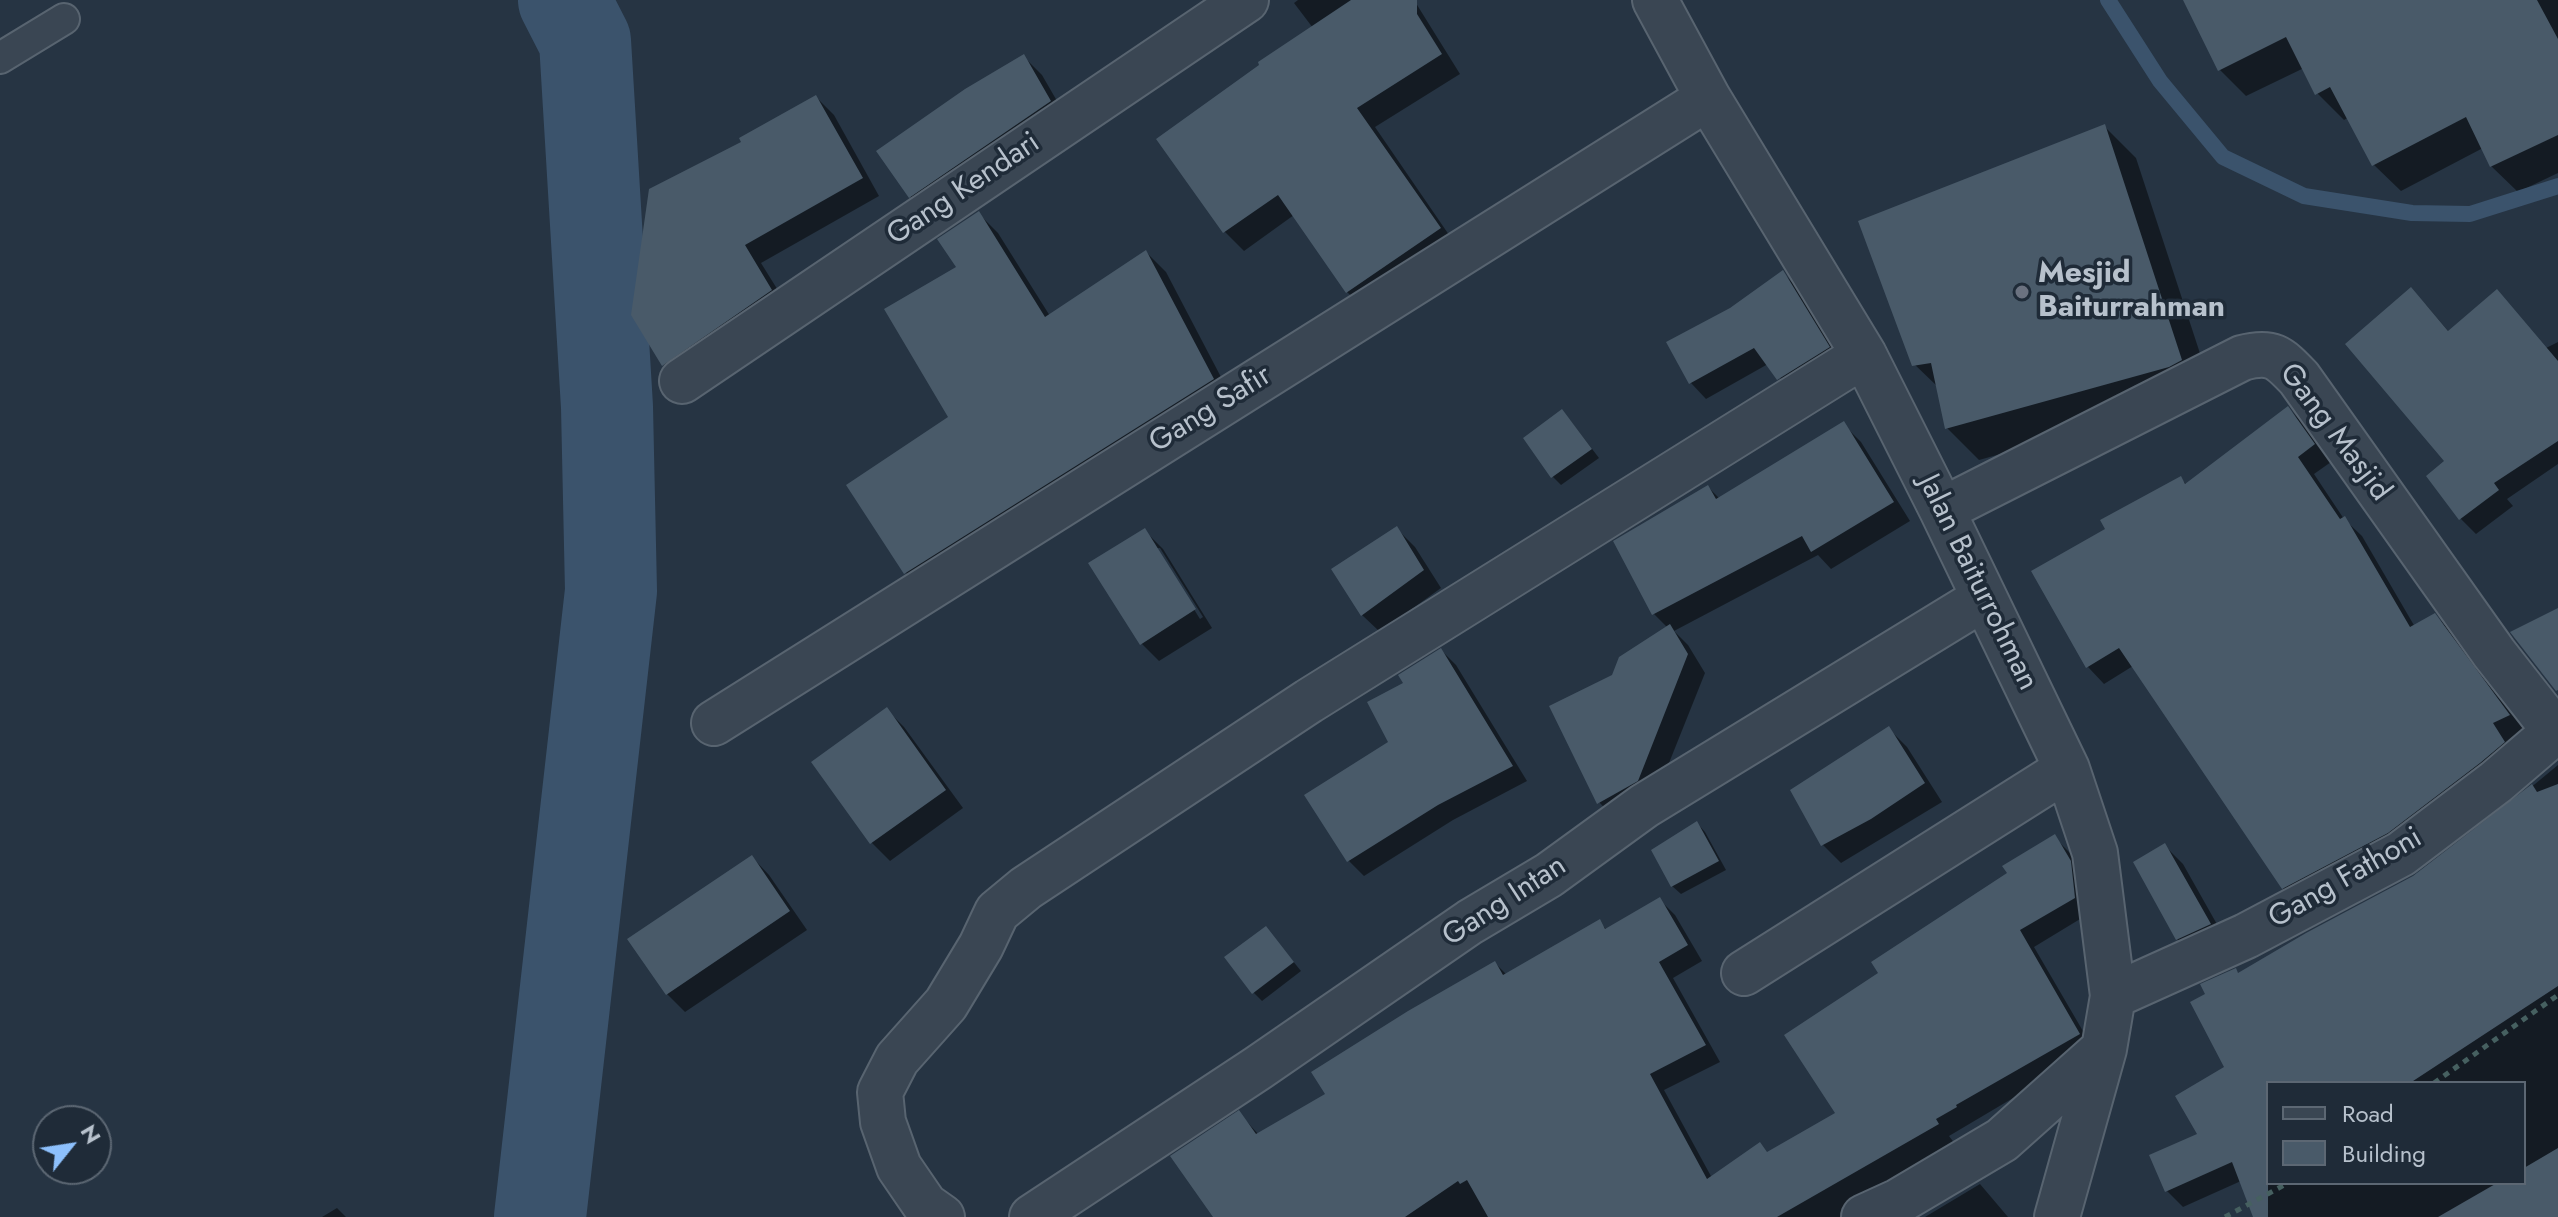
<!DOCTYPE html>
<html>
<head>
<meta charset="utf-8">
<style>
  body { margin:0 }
  #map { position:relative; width:2558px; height:1217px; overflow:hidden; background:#263443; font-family:Jost,sans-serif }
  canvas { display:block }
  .legend { position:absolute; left:2266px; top:1081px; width:260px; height:104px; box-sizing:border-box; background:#1f2b38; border:2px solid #5c6773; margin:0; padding:10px 14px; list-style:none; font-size:24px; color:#b7c1cc }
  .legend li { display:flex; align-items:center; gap:16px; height:40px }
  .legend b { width:40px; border:2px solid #5c6773 }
  .north { position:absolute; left:32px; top:1105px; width:80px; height:80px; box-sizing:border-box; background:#1f2b38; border:2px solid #5c6773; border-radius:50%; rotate:60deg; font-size:22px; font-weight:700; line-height:32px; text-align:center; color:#b7c1cc }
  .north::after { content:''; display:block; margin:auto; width:28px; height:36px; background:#8dc0fc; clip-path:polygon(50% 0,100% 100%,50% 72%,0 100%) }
</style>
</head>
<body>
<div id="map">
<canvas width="2558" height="1217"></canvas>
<ul class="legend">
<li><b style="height:10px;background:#3a4653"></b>Road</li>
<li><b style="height:22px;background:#495a69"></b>Building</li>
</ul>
<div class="north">N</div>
</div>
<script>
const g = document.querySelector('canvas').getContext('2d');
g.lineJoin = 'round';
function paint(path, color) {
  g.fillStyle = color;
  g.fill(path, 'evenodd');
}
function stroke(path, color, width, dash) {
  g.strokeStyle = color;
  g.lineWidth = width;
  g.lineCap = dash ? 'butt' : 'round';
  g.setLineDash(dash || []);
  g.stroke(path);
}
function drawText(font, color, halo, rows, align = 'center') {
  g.font = font + ' Jost,sans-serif';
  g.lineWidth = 7;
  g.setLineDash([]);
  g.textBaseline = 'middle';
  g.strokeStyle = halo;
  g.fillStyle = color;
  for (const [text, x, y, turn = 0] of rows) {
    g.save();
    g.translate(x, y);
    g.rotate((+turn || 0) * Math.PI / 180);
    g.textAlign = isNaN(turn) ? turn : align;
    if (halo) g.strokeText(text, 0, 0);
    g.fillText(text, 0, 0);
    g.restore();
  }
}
paint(new Path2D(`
  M 1298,0 L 1414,0 L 1460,74 L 1375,127 L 1458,248 L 1367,311 L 1347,292 L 1294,215 L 1244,251 L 1225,232 L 1159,140 L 1313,28 L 1294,3 Z
  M 2185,0 L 2558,0 L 2558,173 L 2518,192 L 2491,166 L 2483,148 L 2401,191 L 2374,165 L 2349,117 L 2344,120 L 2317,93 L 2304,68 L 2246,96 L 2219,69 Z
  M 1024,57 L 1042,75 L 1068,120 L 928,214 L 910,196 Z
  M 816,97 L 834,115 L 879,196 L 761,263 L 789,308 L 681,382 L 664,364 L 743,143 Z
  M 2104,126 L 2136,158 L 2213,393 L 2202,398 L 1979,460 L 1947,428 L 1938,387 L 1913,363 Z
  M 978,213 L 998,233 L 1050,316 L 1146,252 L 1166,272 L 1233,400 L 926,593 L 906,573 L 951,418 L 959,267 Z
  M 1783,273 L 1798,288 L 1844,363 L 1794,394 L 1768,364 L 1706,399 L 1691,383 L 1668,343 L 1731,309 Z
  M 2426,305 L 2449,332 L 2546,348 L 2558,342 L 2558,464 L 2507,499 L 2513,506 L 2476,534 L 2461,519 L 2428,476 L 2447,462 Z
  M 2288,408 L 2305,425 L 2331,462 L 2314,474 L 2344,519 L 2362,536 L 2415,627 L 2435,615 L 2452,632 L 2536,746 L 2300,904 L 2283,888 L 2133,666 L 2104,684 L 2088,667 L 2108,530 L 2180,478 L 2187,485 Z
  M 1570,420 L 1599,458 L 1561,485 L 1553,477 Z
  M 1843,424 L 1861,442 L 1910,521 L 1831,569 L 1818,555 L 1674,631 L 1688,645 L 1705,673 L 1655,798 L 1616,820 L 1599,802 L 1614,676 L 1668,628 L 1654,614 L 1616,542 L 1708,487 L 1720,499 Z
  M 1397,529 L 1415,547 L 1441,588 L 1380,632 L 1362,615 Z
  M 1145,531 L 1163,549 L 1212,628 L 1159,661 L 1141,643 ZM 1156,548 L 1160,548 L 1203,617 L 1200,619 Z
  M 1441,650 L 1456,665 L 1527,781 L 1453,820 L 1364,876 L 1349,861 L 1307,795 L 1391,743 L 1406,684 Z
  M 887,710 L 904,727 L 963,808 L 890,861 L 872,843 L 814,762 Z
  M 1889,729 L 1907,747 L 1942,802 L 1841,863 L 1823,845 L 1793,790 Z
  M 2558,765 L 2558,1217 L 2255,1217 L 2241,1181 L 2183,1207 L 2167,1191 L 2200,1135 L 2227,1068 L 2239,975 L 2417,876 L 2512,803 ZM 2268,1083 L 2524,1083 L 2524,1183 L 2268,1183 Z
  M 1697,823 L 1705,832 L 1726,870 L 1681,894 L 1672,886 Z
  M 2054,837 L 2070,853 L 2086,878 L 2090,913 L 2034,947 L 2094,1050 L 1949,1136 L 1965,1157 L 1861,1217 L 1251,1217 L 1239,1113 L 1259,1135 L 1328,1095 L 1495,963 L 1507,975 L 1599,922 L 1607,930 L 1660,900 L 1675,915 L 1702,961 L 1673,978 L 1720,1062 L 1664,1090 L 1712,1178 L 1768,1154 L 1838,1114 L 1880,974 Z
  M 2165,846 L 2183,864 L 2227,942 L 2195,957 L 2177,939 Z
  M 752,857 L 769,875 L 807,930 L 685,1012 L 667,994 Z
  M 1266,928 L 1301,971 L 1262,1001 L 1254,993 Z
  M 1980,1184 L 2008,1217 L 1925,1217 Z
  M 337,1208 L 346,1217 L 322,1217 Z`), '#0007');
stroke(new Path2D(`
  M 2108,0 L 2160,81 L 2223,157 L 2304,196 L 2412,213 L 2470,214 L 2558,186`), '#3b536c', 16);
stroke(new Path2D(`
  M 540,1217 L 611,591 L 607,407 L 585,41 L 564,0`), '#3b536c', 92);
paint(new Path2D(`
  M 1351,0 L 1417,0 L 1417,14 L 1442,54 L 1357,108 L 1441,228 L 1346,293 L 1278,195 L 1223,233 L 1156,139 L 1259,65 L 1258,62 Z
  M 2183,0 L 2537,0 L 2558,39 L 2558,135 L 2490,167 L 2466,117 L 2372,166 L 2330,87 L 2315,95 L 2286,37 L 2218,71 Z
  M 1024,54 L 1051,101 L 909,198 L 876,151 L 965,89 Z
  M 816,95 L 863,178 L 745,245 L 772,290 L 662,366 L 631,315 L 649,189 L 741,142 L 739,138 Z
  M 2105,124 L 2182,360 L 2169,367 L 1945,429 L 1931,363 L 1912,366 L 1858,221 Z
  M 979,211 L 1045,317 L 1146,250 L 1214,379 L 904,574 L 846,485 L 948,417 L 884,309 L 956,267 L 937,239 Z
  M 1783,270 L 1830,347 L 1777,380 L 1754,348 L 1689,384 L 1666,342 L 1730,308 Z
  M 2411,287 L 2448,331 L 2497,289 L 2558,361 L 2558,441 L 2494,483 L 2499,490 L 2459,520 L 2426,476 L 2444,461 L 2345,344 Z
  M 2288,406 L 2315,444 L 2298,457 L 2340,519 L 2345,516 L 2410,627 L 2435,613 L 2510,715 L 2493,723 L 2505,742 L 2480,763 L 2388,833 L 2282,889 L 2119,648 L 2086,668 L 2031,571 L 2105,529 L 2100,520 L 2181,476 L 2185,484 Z
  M 1562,409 L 1592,449 L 1551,478 L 1523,438 Z
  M 1844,421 L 1894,502 L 1811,552 L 1802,536 L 1652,615 L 1613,541 L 1708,485 L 1716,499 Z
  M 1397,526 L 1424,570 L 1361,616 L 1331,569 Z
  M 1145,528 L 1196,609 L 1140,645 L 1088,563 Z
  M 2558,608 L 2558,690 L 2556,691 L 2510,632 Z
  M 1670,624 L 1688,654 L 1638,781 L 1597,804 L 1549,706 L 1612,675 L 1619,657 Z
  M 1441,648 L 1513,766 L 1438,805 L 1347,862 L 1304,795 L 1388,742 L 1367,702 L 1403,683 L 1398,675 Z
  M 887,707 L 946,790 L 870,844 L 811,762 Z
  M 1889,726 L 1925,783 L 1871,819 L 1821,846 L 1790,790 Z
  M 2532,784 L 2537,792 L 2558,784 L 2558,986 L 2410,1083 L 2268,1083 L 2268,1217 L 2253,1217 L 2232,1162 L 2165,1192 L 2149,1155 L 2197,1134 L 2175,1096 L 2224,1067 L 2190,1002 L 2205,994 L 2200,984 L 2236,968 L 2238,973 L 2306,933 L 2413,876 Z
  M 1697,821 L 1719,861 L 1671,887 L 1651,850 Z
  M 2055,834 L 2071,861 L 2075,898 L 2020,930 L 2080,1034 L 1956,1105 L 1957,1107 L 1936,1119 L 1939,1124 L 1777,1217 L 1488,1217 L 1467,1180 L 1460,1184 L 1458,1181 L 1405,1217 L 1213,1217 L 1170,1156 L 1239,1110 L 1256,1134 L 1325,1094 L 1311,1072 L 1408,1011 L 1495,961 L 1503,975 L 1600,919 L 1605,929 L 1660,897 L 1688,945 L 1659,962 L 1706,1045 L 1650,1074 L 1707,1179 L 1760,1142 L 1767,1152 L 1835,1113 L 1784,1035 L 1878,973 L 1871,962 L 2007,873 L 2002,866 Z
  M 2165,843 L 2211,924 L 2176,940 L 2133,862 Z
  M 752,855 L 790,911 L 666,995 L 627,939 Z
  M 1266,926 L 1294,962 L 1252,994 L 1224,957 Z
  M 2558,1148 L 2558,1217 L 2438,1217 L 2497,1183 L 2524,1183 L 2524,1168 Z`), '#495a69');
const lane = new Path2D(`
  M 0,58 L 64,19`);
const street = new Path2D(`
  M 1655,0 L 1708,98 L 1864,355 L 1942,510 L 2067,769 L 2095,853 L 2113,996 L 2104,1049 L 2057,1217
  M 682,381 L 1246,0
  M 1942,510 L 2242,358 C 2272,350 2279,357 2299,378 L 2494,653 L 2555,731
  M 714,723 L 1708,98
  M 1744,973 L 2067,769
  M 2113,996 L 2246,936 L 2401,854 L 2496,782 L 2558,729
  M 942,1217 L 925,1205 L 899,1167 L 883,1122 L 880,1092 L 897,1059 L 946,1004 L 981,946 L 997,912 L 1026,888 L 1309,701 L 1864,355
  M 1032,1217 L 1258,1068 L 1470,922 L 1549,875 L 1644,806 L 1984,598
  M 1864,1217 L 1899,1201 L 2002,1140 L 2104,1049`);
stroke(lane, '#586470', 34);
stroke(street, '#586470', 48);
stroke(new Path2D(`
  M 2434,1083 L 2558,995
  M 2225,1217 L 2288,1183`), '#466060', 5, [6, 6]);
stroke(lane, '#3a4653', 30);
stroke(street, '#3a4653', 44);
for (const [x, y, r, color] of [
  [2022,292,8,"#6b7280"]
]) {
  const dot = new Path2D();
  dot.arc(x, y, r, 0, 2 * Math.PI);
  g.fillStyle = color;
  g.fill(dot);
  stroke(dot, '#1f2b38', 3);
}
drawText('30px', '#b7c1cc', '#1f2b38', [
  ["Gang Kendari",964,190,-34],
  ["Gang Safir",1211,410,-32],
  ["Gang Masjid",2334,433,53],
  ["Jalan Baiturrohman",1977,583,64],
  ["Gang Fathoni",2346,879,-30],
  ["Gang Intan",1505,902,-33]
]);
drawText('bold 30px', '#b7c1cc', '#1f2b38', [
  ["Mesjid",2038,275],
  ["Baiturrahman",2038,309]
], 'left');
</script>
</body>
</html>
